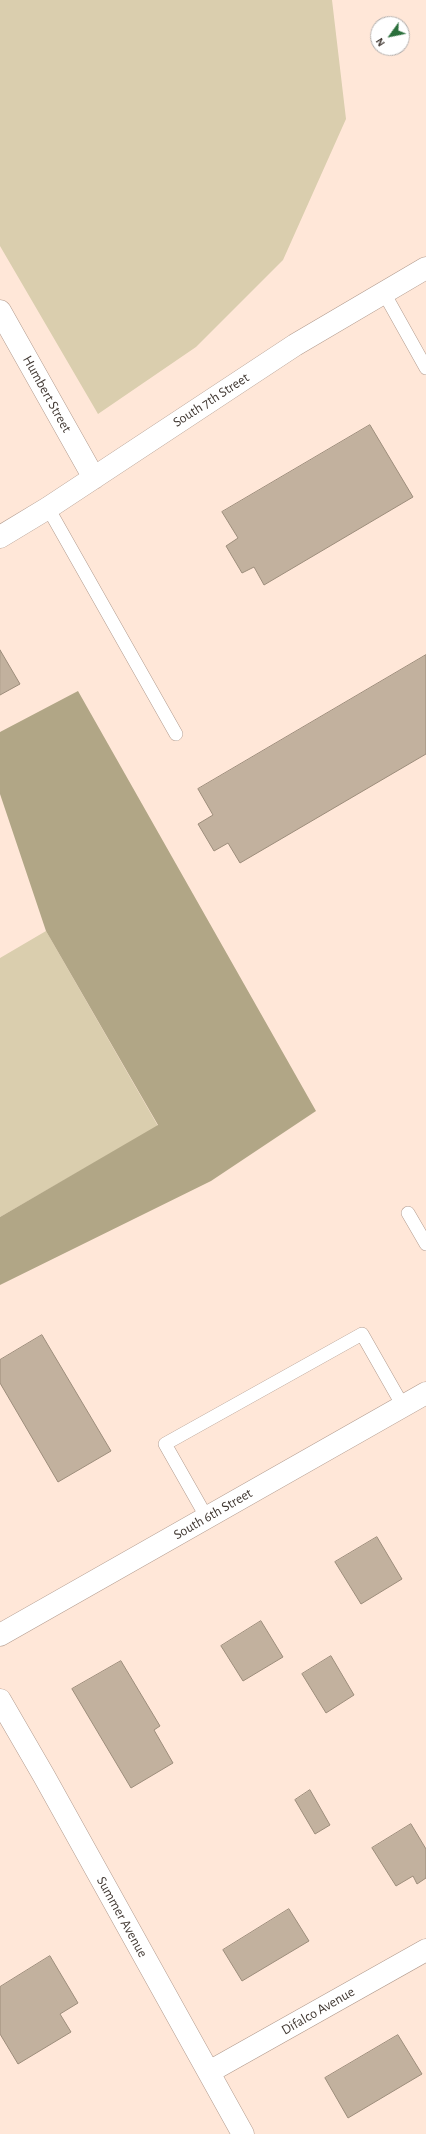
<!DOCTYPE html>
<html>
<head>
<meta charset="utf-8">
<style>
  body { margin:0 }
  #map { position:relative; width:426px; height:2134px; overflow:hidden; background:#ffe7d8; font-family:"Alegreya Sans",sans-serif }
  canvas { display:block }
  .north { position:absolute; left:370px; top:16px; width:40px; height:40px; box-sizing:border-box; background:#fff; border:1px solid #b3afad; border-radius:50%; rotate:237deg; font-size:11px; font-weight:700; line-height:16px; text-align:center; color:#413832 }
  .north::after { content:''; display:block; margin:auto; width:14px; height:18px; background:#2a6f3b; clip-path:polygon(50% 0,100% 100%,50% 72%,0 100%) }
</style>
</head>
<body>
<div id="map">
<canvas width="426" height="2134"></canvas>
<div class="north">N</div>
</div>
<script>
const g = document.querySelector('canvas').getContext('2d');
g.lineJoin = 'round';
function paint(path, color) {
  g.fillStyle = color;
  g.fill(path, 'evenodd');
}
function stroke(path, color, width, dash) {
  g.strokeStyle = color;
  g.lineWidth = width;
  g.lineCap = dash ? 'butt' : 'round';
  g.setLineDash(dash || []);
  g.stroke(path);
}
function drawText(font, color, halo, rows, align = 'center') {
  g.font = font + ' "Alegreya Sans",sans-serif';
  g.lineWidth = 3;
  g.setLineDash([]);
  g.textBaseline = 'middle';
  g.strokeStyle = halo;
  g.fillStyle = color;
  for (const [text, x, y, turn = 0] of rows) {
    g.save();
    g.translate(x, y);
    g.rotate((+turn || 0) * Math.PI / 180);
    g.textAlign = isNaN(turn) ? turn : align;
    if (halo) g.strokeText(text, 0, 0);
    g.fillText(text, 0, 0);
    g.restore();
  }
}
paint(new Path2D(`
  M 0,0 L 332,0 L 346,119 L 283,260 L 196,347 L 98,414 L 0,246 Z
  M 46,931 L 158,1126 L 0,1217 L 0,958 Z`), '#daceae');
paint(new Path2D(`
  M 78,691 L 316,1111 L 211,1181 L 0,1285 L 0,1217 L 158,1125 L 46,931 L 0,794 L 0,732 Z`), '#b1a686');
const building = new Path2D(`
  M 370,425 L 413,497 L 264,585 L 254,567 L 242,573 L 226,546 L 238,538 L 222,512 Z
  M 0,650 L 20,684 L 0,695 Z
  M 426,655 L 426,754 L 240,863 L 228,843 L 214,851 L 198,824 L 213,815 L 198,789 Z
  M 42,1335 L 111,1451 L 58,1482 L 0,1383 L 0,1360 Z
  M 377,1537 L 402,1579 L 361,1604 L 335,1562 Z
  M 261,1621 L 283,1657 L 243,1681 L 221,1646 Z
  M 331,1656 L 354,1695 L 326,1713 L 302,1674 Z
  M 121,1661 L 160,1726 L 154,1730 L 173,1763 L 131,1788 L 72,1689 Z
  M 310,1790 L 330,1825 L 315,1834 L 295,1800 Z
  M 411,1824 L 426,1849 L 426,1878 L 417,1884 L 413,1876 L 396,1886 L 372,1848 Z
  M 289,1909 L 309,1941 L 242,1981 L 223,1950 Z
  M 50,1956 L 78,2003 L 60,2014 L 71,2032 L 18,2064 L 0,2034 L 0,1987 Z
  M 398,2035 L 422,2074 L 348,2118 L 325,2078 Z`);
paint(building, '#c2b19e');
stroke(building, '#9d8d7b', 1);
const lane = new Path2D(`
  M 384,293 L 426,368
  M 48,508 L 176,734
  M 408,1213 L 426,1244
  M 207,1518 L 165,1444 L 362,1334 L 403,1406`);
const street = new Path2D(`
  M 0,311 L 94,478
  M 0,537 L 48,508 L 295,345 L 426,268
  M 0,1635 L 426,1393
  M 0,1700 L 44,1776 L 243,2134
  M 209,2072 L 426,1950`);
stroke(lane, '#b19a8d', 14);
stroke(street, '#b19a8d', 23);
stroke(lane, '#fff', 13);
stroke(street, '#fff', 22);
drawText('14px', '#413832', '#fff', [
  ["Humbert Street",47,394,61],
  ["South 7th Street",211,400,-33],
  ["South 6th Street",213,1514,-30],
  ["Summer Avenue",122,1917,61],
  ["Difalco Avenue",318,2011,-30]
]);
</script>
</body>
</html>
